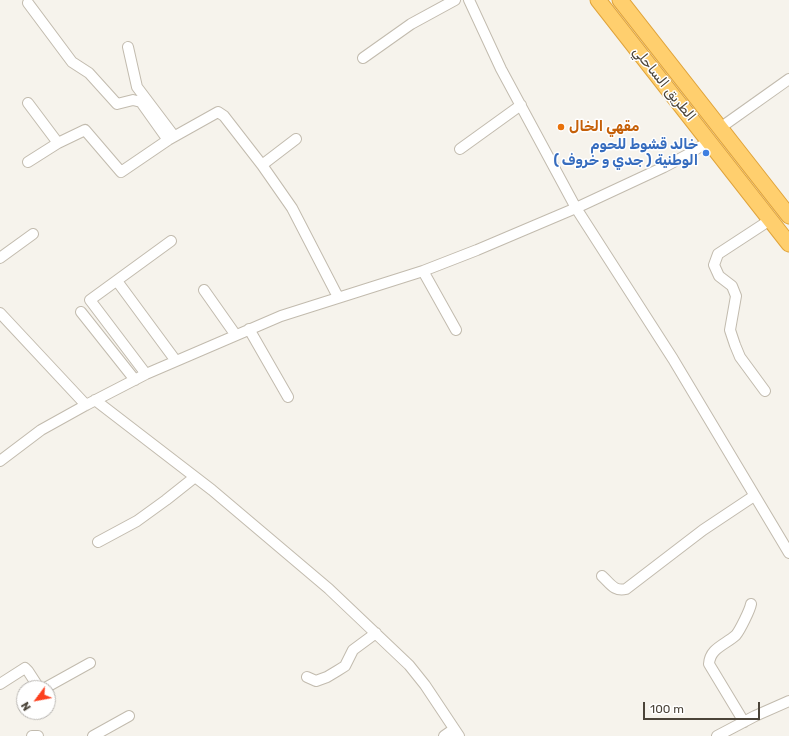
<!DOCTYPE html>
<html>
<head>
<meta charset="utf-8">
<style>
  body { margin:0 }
  #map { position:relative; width:789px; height:736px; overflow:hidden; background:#f6f3ec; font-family:Rubik,sans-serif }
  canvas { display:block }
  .north { position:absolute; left:16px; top:680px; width:40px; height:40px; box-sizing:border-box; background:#fff; border:1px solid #b7b4b0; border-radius:50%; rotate:238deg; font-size:11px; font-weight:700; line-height:16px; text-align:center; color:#4b4439 }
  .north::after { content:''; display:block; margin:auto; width:14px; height:18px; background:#fc3f1d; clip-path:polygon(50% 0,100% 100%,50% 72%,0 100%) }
  .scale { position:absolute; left:643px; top:702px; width:117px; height:18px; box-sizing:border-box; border:2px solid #4b4439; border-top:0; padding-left:5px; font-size:12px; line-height:14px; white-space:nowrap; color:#4b4439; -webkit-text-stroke:3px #fff; paint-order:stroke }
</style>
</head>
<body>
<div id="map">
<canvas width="789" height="736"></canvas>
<div class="north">N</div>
<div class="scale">100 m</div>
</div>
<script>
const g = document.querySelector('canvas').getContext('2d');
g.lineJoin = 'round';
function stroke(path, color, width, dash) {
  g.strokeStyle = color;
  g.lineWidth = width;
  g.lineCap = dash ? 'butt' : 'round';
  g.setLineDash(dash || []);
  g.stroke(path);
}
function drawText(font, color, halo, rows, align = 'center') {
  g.font = font + ' Rubik,"Noto Naskh Arabic",sans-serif';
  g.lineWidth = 3;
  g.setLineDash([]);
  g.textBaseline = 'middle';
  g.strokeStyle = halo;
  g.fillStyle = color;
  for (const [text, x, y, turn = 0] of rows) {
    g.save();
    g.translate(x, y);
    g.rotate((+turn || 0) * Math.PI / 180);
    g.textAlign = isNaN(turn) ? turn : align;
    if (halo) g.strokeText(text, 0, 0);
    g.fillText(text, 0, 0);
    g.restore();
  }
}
const minor = new Path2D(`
  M 469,0 L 501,69 L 576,208 L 673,359 L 789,553
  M 28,3 L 72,62 L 89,73 L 117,104 L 133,100 L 141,102 L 168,140 L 218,112 L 224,116 L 262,165 L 292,208 L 338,297
  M 128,47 L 137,87 L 174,136
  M 363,58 L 411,24 L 455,0
  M 28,103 L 58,143
  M 720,128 L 789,79
  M 460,149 L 521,105
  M 28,162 L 58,143 L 85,130 L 121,172 L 168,140
  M 262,165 L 296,139
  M 0,258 L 33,234
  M 423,271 L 456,330
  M 117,281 L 176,361
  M 204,290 L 235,334
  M 81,312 L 135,380
  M 0,313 L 86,405
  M 249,329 L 288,397
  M 146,374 L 90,300 L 171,241
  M 765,391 L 740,357 L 735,345 L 730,330 L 736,296 L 732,286 L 719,276 L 714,265 L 718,254 L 770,220
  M 95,400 L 212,490 L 329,589 L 409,665 L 425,685 L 459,736
  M 0,461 L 41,430 L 86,405 L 146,374 L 281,316 L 423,271 L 477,250 L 576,208 L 664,167 L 687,155 L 709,141
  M 98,542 L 137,521 L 166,500 L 195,477
  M 602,576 C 610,583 614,592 626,589 L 703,530 L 754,496
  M 307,677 L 316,681 L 327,677 L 337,671 L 345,666 L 353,650 L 376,633
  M 0,684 L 25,668 L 28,671 L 39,688
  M 45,688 L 90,663
  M 744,722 L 709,664 C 710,648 725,645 736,635 C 740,630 750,610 751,604
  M 32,736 L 38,736
  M 93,736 L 129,716
  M 444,736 L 454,729
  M 717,736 L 755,716 L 789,701`);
const highway = new Path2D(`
  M 598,0 L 789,244
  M 620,0 L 789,216`);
stroke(minor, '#c2bbae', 12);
stroke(highway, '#e0a43c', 17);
stroke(minor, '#fff', 10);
stroke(highway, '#ffcf6e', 15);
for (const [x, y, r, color] of [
  [561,127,4,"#e8710a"],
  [706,153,4,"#3f7fe0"]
]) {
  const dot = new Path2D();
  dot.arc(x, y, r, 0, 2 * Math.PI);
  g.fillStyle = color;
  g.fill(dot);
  stroke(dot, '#fff', 1.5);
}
drawText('14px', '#4b4439', '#fff', [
  ["الطريق الساحلي",664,84,51]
]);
drawText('bold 14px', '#c56008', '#fff', [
  ["مقهي الخال",569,127]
], 'left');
drawText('bold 14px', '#366cbe', '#fff', [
  ["خالد قشوط للحوم",698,145],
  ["الوطنية ( جدي و خروف )",698,161]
], 'right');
</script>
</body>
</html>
